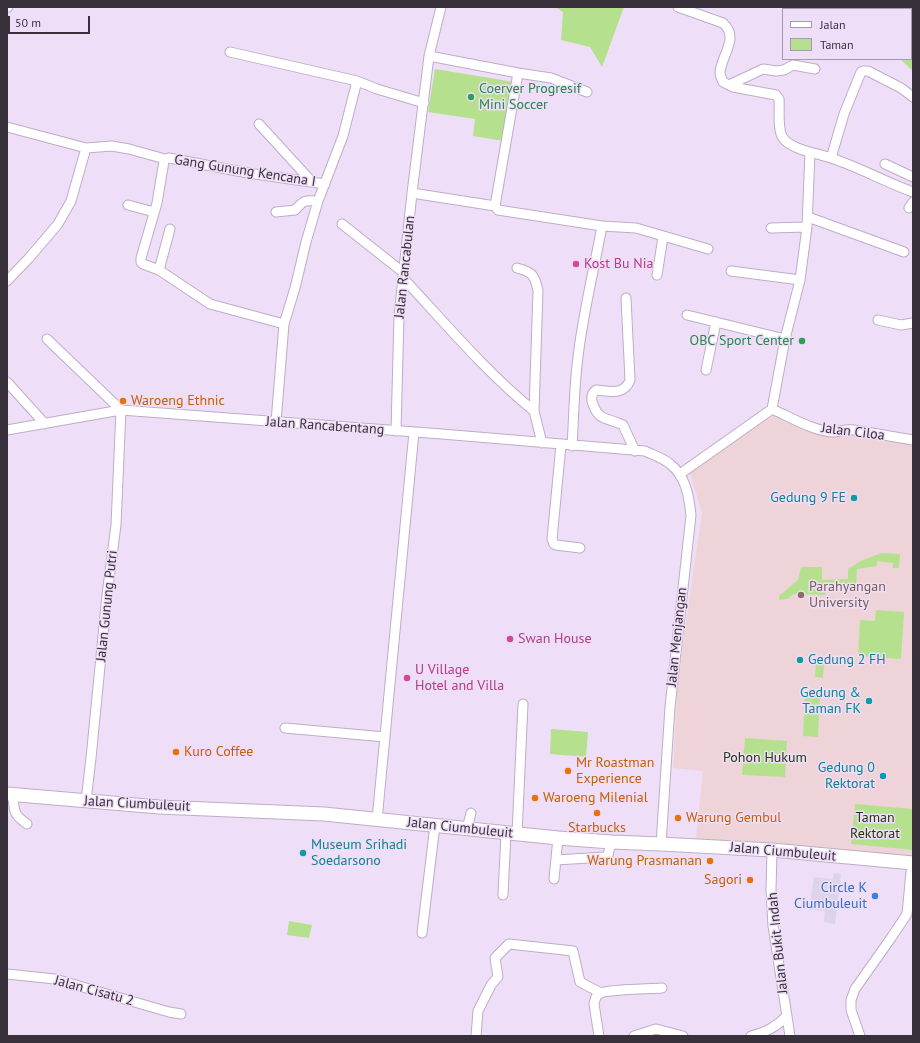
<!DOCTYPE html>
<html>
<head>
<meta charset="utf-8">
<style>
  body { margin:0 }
  #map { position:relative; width:920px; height:1043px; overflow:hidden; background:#efdef7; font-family:"PT Sans",sans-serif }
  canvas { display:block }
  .frame { position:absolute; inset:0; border:8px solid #38313b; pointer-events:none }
  .legend { position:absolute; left:782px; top:8px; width:130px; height:52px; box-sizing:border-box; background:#efdef7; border:1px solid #a699ac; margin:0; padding:5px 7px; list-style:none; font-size:12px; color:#38313b }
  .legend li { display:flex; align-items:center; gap:8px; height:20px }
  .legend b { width:20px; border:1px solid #a699ac }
  .scale { position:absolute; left:8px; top:16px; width:82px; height:18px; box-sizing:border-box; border:2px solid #38313b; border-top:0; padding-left:5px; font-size:12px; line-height:14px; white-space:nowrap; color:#38313b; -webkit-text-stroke:3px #efdef7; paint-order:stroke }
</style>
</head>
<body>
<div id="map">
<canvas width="920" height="1043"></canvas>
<div class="frame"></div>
<ul class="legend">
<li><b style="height:5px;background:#fff"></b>Jalan</li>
<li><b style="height:11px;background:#b5e18e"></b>Taman</li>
</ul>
<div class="scale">50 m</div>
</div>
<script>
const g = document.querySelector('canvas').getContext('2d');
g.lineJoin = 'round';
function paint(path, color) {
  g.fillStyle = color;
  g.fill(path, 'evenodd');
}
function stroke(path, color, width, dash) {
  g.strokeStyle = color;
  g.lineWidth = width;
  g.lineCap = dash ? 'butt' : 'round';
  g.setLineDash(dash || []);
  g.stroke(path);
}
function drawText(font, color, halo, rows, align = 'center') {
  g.font = font + ' "PT Sans",sans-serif';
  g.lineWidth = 3;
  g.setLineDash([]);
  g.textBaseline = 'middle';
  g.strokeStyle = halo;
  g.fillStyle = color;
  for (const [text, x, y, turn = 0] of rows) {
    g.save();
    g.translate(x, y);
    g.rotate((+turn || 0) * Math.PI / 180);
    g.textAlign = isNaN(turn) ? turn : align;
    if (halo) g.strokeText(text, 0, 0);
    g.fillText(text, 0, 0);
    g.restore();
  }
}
paint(new Path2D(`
  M 834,873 L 841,874 L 835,924 L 824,922 L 825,911 L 809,910 L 814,877 L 833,879 Z`), '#dcd4e8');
paint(new Path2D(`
  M 774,415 L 808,432 L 829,436 L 853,433 L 913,443 L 913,857 L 696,838 L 703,771 L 673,768 L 678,676 L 702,513 L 689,470 Z`), '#eed4d8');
paint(new Path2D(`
  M 555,7 L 624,7 L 602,67 L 590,47 L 561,40 L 563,12 Z
  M 876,7 L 913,7 L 913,71 L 900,59 L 911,59 L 911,9 L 875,9 Z
  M 435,69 L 514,82 L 504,141 L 473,136 L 475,119 L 428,112 Z
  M 881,553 L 900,554 L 899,568 L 893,568 L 893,563 L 877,561 L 877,566 L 857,569 L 856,584 L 842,585 L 841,587 L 827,586 L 825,595 L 794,594 L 787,599 L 779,600 L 779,596 L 798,580 L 801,567 L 822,567 L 822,580 L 848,579 L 848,569 L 861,561 Z
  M 876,610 L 904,612 L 901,659 L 858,656 L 860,620 L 875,621 Z
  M 816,664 L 824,664 L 823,678 L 815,677 Z
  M 805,694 L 820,695 L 818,737 L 803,736 Z
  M 551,729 L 588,732 L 586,757 L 550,754 Z
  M 745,738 L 787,741 L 785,777 L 742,775 Z
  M 855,804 L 913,809 L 913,850 L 851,844 Z
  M 289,921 L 312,925 L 309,938 L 287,935 Z`), '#b5e18e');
const minor = new Path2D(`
  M 7,7 L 8,7
  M 678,7 L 723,23 C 740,38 721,55 720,73 C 720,76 722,79 723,82 L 733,87 L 776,95 L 779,99 C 780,109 777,130 783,138 C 792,150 817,153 831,158 C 859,167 885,182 913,192
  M 230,52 L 357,81 L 377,89 L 424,103
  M 429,56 L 518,73 L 551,78 L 587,92
  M 729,85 L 763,69 L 776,71 L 784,70 L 793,65 L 815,69
  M 259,124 L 312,182
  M 7,127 L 86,148 L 112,146 L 129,149 L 165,159
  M 831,158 L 844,114 L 861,72 L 863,71 L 868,71 L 901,88 L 913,97
  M 885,164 L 913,177
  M 412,193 L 495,206 L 498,210 L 602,226 L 636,228 L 708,249
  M 128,205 L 154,212
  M 495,206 L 518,73
  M 909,208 L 913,202
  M 276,212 L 295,210 C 304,200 305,200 318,201
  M 808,217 L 904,252
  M 342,224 L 404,273
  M 771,228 L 807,227
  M 517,268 C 532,272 535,275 538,291 L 534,411 L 542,443
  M 159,270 L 170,229
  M 731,271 L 800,280
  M 657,275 L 663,237
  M 403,278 C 445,323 486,372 534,411
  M 7,281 L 29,258 L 58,224 L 71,201 L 86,148
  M 626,298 L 630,380 C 624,396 610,391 596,390 C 592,393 591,396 592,401 C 598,422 607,417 623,425 L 635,451
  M 687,315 L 785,339
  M 878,320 L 901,325 L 913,323
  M 284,324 L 210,304 L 159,270 L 143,264 L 141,262 L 141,258 L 157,203 L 164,161 L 165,159 L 169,158 L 248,173 L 325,184
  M 47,339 L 121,410 L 116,525 L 107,595 L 91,758 L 86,801
  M 706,370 L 716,322
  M 7,382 L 45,424
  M 772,409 C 790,417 815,432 835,432 C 841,431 847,429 854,430 L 913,440
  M 276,422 L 284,324 L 295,288 L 306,242 L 318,201 L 343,136 L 357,81
  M 7,430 L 121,410 L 442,434 L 645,451 C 653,455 663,458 670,464 C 686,476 689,497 691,515 L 670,707 L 661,844
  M 396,431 L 399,316 L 403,278 L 412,193 L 429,56 L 441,7
  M 561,445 L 552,539 L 554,544 L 556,545 L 580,548
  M 572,446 C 574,416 574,386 578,357 C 583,313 594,270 602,226
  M 680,474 L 772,409 L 785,339 L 800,280 L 807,227 L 810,152
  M 285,728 L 385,737
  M 13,794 C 14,811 13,814 27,824
  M 377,820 L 414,432
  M 467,829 L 471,813
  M 517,834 L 523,704
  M 772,850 L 771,890 L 773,926 L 790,1036
  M 556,860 L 605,857 L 608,855 L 611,842
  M 554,879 L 558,838
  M 503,895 L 506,833
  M 422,933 L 435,825
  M 7,974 L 55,979 L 169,1012 L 181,1014
  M 476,1036 L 478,1011 L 491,985 L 498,977 L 495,958 L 509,944 L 573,951 L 580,982 L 601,993
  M 599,1036 L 594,1004 C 595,999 596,995 600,993 C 610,989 649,989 662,988
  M 634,1036 L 656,1029 L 683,1036
  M 751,1036 C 766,1032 776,1027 787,1016
  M 860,1036 L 851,1010 L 851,1000 L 855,989 L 891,938 L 907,914 L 911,872 L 913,868`);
const secondary = new Path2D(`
  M 7,794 L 159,807 L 324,814 L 558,838 L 611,842 L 661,844 L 772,850 L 913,863`);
stroke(minor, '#bdadc5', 11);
stroke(secondary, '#bdadc5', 15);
stroke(minor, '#fff', 9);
stroke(secondary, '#fff', 13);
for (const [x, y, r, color] of [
  [471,97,4,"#2e9e5b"],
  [576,264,4,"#d1479c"],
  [802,341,4,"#2e9e5b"],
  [123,401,4,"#e8710a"],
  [854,498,4,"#0f9aa8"],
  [801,595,4,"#8d6e63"],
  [510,639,4,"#d1479c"],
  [800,660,4,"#0f9aa8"],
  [407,678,4,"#d1479c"],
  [869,701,4,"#0f9aa8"],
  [176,752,4,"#e8710a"],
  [568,771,4,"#e8710a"],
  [883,776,4,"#0f9aa8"],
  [535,798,4,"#e8710a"],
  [597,813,4,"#e8710a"],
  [678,818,4,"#e8710a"],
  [303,853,4,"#0f9aa8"],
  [710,861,4,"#e8710a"],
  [750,880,4,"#e8710a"],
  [875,896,4,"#3f7fe0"]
]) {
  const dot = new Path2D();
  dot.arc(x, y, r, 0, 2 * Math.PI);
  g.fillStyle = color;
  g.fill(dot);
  stroke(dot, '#efdef7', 1.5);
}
drawText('14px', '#27864d', '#efdef7', [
  ["Coerver Progresif",479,89],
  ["Mini Soccer",479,105],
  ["OBC Sport Center",794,341,"right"]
], 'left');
drawText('14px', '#38313b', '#efdef7', [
  ["Gang Gunung Kencana I",245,171,9],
  ["Jalan Rancabulan",405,267,-84],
  ["Jalan Rancabentang",325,426,4],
  ["Jalan Ciloa",853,432,7],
  ["Jalan Gunung Putri",107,606,-84],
  ["Jalan Menjangan",677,637,-84],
  ["Jalan Ciumbuleuit",137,804,3],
  ["Jalan Ciumbuleuit",460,828,6],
  ["Jalan Ciumbuleuit",783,852,5],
  ["Jalan Bukit Indah",778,943,-96],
  ["Jalan Cisatu 2",94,991,15]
]);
drawText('14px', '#b23c85', '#efdef7', [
  ["Kost Bu Nia",584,264],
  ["Swan House",518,639],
  ["U Village",415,670],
  ["Hotel and Villa",415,686]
], 'left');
drawText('14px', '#c56008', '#efdef7', [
  ["Waroeng Ethnic",131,401],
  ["Kuro Coffee",184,752],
  ["Mr Roastman",576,763],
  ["Experience",576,779],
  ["Waroeng Milenial",543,798],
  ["Warung Gembul",686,818],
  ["Starbucks",597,828,"center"],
  ["Warung Prasmanan",702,861,"right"],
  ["Sagori",742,880,"right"]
], 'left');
drawText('14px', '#0d838f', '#efdef7', [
  ["Gedung 9 FE",846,498],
  ["Gedung 2 FH",808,660,"left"],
  ["Gedung &",861,693],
  ["Taman FK",861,709],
  ["Gedung 0",875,768],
  ["Rektorat",875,784],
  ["Museum Srihadi",311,845,"left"],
  ["Soedarsono",311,861,"left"]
], 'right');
drawText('14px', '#785e54', '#efdef7', [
  ["Parahyangan",809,587],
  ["University",809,603]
], 'left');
drawText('14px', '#253613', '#efdef7', [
  ["Pohon Hukum",765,758],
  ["Taman",875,818],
  ["Rektorat",875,834]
]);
drawText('14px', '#366cbe', '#efdef7', [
  ["Circle K",867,888],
  ["Ciumbuleuit",867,904]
], 'right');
</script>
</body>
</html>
